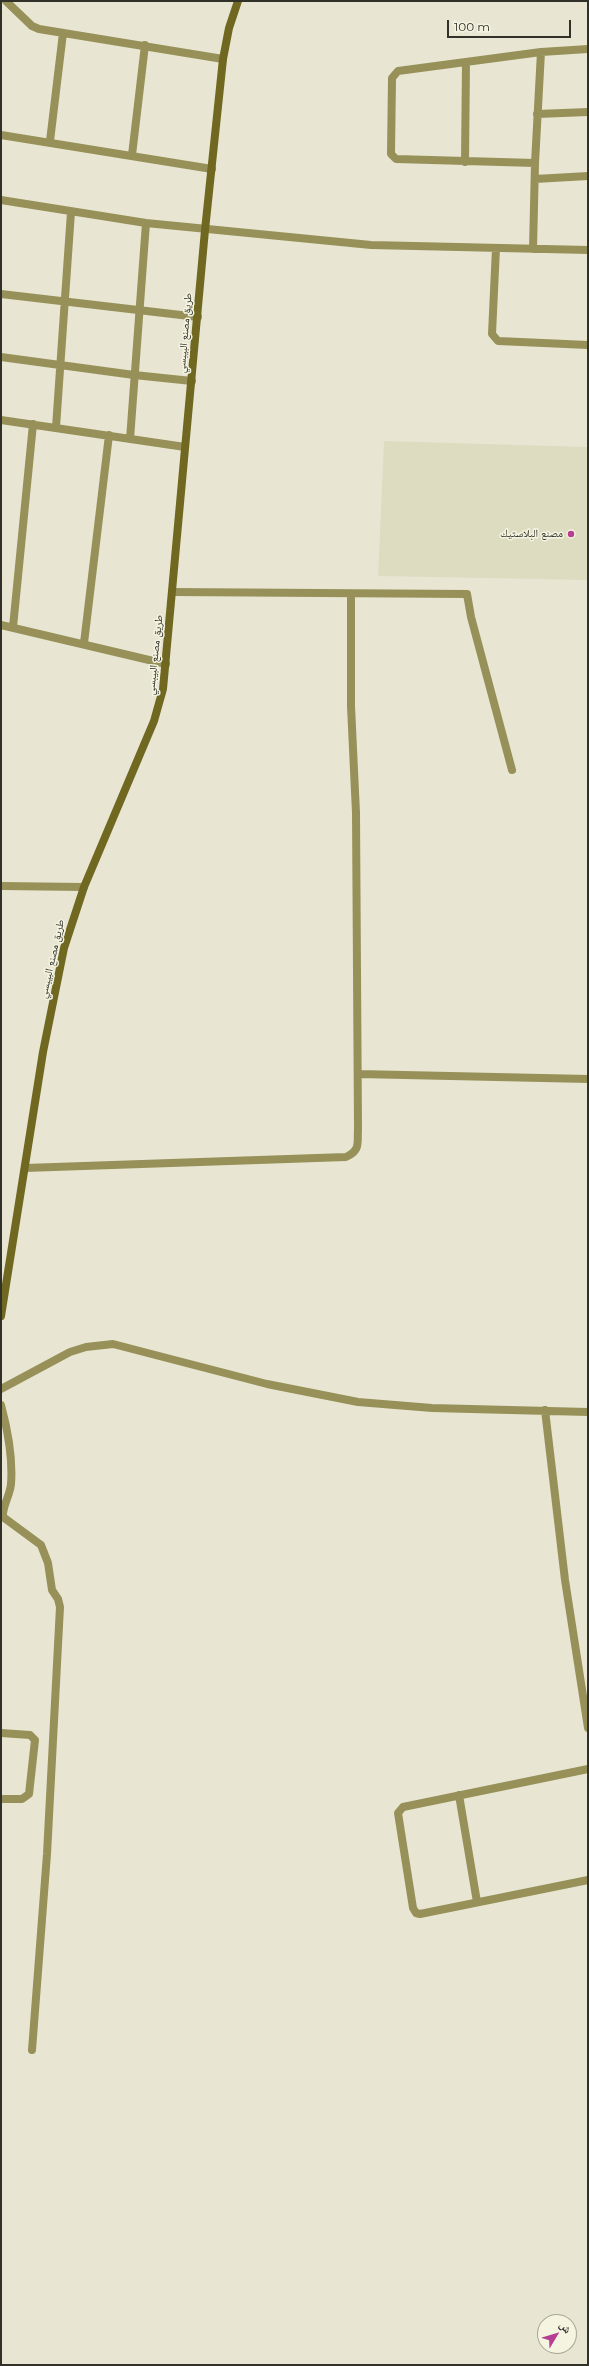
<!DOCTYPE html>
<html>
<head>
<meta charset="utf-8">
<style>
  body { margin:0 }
  #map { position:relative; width:589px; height:2366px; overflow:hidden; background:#e8e6d3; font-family:Montserrat,"Noto Naskh Arabic",sans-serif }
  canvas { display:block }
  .frame { position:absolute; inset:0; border:2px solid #313029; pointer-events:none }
  .north { position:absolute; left:537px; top:2314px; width:40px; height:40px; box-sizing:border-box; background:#f5f4e1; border:1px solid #a7a697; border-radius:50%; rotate:52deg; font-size:11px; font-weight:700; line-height:16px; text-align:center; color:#313029 }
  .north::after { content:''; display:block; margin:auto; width:14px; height:18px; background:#b73f93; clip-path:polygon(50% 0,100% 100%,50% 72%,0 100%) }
  .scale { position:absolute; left:447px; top:20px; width:124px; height:18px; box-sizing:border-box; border:2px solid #313029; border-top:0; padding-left:5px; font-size:12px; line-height:14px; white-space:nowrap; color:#313029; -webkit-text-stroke:3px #f5f4e1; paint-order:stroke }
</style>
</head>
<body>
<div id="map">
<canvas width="589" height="2366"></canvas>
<div class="frame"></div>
<div class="north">ش</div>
<div class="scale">100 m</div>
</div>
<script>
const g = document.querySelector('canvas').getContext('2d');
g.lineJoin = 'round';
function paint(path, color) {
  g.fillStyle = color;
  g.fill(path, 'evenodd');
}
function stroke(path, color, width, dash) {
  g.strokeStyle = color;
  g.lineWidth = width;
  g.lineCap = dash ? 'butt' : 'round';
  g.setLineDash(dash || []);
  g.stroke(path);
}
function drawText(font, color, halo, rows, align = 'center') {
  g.font = font + ' Montserrat,"Noto Naskh Arabic",sans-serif';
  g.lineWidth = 3;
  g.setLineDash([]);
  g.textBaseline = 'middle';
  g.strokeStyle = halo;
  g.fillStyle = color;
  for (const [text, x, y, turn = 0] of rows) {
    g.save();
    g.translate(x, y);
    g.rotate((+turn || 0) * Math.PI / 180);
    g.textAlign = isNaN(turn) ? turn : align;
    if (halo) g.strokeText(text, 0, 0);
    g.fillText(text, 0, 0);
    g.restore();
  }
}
paint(new Path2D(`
  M 384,441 L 588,447 L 588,580 L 378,576 Z`), '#dddcc1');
stroke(new Path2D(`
  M 6,1 L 32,26 L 39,29 L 223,59
  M 537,114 L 588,112
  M 1,135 L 212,169
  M 50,141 L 63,33
  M 132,155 L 145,45
  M 465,162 L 466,62
  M 535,163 L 396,159 L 391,154 L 392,78 L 398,71 L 541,52 L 588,49
  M 535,179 L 588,176
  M 1,200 L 146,223 L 371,245 L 588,250
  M 496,248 L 492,334 L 498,341 L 588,345
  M 533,249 L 535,163 L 541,52
  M 1,294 L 198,317
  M 1,357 L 134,375 L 192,381
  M 1,420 L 185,447
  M 56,427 L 71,212
  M 130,439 L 146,223
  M 172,592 L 467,594 L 471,617 L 512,770
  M 1,625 L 166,664
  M 13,627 L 33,424
  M 84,643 L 109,435
  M 1,886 L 84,887
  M 358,1074 L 588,1079
  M 25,1168 L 346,1157 C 361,1150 357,1143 358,1129 L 356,813 L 351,706 L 351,594
  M 1,1389 L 70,1352 L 86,1347 L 113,1344 L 267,1384 L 358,1402 L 432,1408 L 588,1412
  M 1,1405 C 8,1431 13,1458 11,1484 C 10,1496 2,1506 3,1517 L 41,1545 L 48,1563 L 52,1590 L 58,1599 L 60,1607 L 47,1854 L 32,2050
  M 545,1410 L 565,1580 L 588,1728
  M 1,1733 L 30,1735 L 35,1740 L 29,1794 L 22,1799 L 1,1799
  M 588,1769 L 403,1807 L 398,1813 L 413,1908 L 416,1913 L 420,1914 L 588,1880
  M 459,1795 L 477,1902`), '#979159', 8);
stroke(new Path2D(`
  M 1,1316 L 43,1052 L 64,948 L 84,887 L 154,721 L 163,689 L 205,230 L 223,59 L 229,28 L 238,1`), '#706820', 8);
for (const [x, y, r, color] of [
  [571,534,4,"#b73f93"]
]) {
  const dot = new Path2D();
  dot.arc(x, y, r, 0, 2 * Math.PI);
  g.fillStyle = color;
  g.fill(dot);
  stroke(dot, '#f5f4e1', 1.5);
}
drawText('11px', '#313029', '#f5f4e1', [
  ["طريق مصنع البيبسي",185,333,-85],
  ["طريق مصنع البيبسي",155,655,-84],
  ["طريق مصنع البيبسي",52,959,-77]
]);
drawText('11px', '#313029', '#f5f4e1', [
  ["مصنع البلاستيك",563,534]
], 'right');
</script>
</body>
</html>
